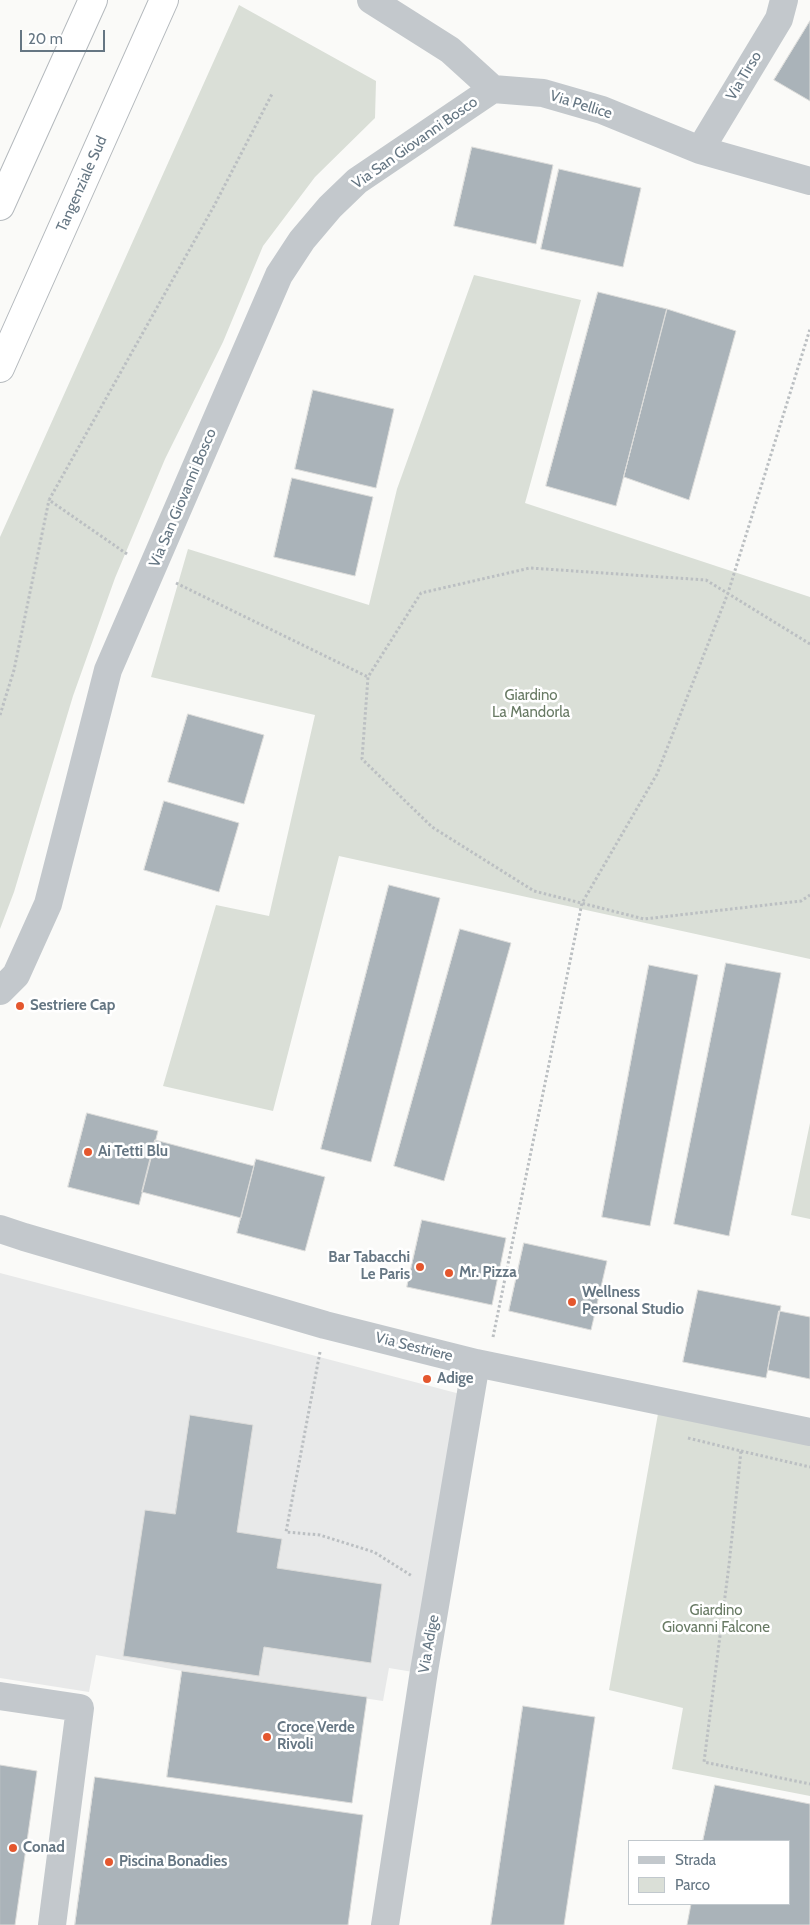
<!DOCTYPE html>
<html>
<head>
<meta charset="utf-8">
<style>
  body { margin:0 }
  #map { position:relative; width:810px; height:1925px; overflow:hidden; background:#fafaf8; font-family:Cabin,sans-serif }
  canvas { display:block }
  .legend { position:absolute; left:628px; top:1840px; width:162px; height:65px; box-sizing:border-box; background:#fff; border:1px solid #c1c8cd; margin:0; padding:6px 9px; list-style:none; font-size:15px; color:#657683 }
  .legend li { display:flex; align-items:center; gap:10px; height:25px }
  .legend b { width:25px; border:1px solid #c1c8cd }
  .scale { position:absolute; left:20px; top:30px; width:85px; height:22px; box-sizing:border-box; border:2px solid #657683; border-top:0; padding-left:6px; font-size:15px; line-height:18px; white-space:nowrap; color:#657683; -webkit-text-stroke:4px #fff; paint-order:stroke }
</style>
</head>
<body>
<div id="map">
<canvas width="810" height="1925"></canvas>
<ul class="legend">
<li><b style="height:6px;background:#c3c8cc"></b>Strada</li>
<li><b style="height:14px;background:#dadfd7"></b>Parco</li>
</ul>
<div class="scale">20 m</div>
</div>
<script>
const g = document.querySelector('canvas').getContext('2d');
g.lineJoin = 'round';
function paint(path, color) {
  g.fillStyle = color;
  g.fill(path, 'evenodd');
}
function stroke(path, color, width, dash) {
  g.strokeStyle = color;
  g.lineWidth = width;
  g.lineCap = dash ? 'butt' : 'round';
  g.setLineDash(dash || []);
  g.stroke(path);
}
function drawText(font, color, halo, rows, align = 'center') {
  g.font = font + ' Cabin,sans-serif';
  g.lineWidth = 5;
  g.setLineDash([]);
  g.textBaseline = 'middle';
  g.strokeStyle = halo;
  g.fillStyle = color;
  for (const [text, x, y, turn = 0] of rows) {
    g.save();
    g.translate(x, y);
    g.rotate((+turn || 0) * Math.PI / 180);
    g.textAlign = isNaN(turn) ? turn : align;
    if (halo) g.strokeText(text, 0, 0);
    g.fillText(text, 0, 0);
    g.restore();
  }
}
paint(new Path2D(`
  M 0,1273 L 464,1395 L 419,1673 L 389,1668 L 383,1701 L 182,1671 L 96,1655 L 89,1692 L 0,1678 Z`), '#e8e9e9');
paint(new Path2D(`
  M 239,5 L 376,81 L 375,118 L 315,177 L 263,246 L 223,342 L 165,459 L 115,578 L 73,696 L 14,892 L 0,929 L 0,537 Z
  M 474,275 L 581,300 L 525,503 L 810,597 L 810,959 L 339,856 L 273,1111 L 163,1086 L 216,905 L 269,916 L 315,715 L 151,677 L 188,549 L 369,605 L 397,489 Z
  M 810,1123 L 810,1219 L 791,1215 Z
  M 659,1408 L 810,1441 L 810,1796 L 672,1769 L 683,1708 L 609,1690 Z`), '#dadfd7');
const building = new Path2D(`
  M 810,21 L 810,101 L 774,80 Z
  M 472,147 L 553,165 L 536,244 L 454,226 Z
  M 559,169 L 641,188 L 623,267 L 541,249 Z
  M 598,292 L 667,309 L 616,506 L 546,486 Z
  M 667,309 L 736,331 L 689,500 L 624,477 Z
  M 313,390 L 394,409 L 376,488 L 295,469 Z
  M 292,478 L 373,497 L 355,576 L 274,557 Z
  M 188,714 L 264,735 L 244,804 L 168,782 Z
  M 164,801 L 239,823 L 219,892 L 144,870 Z
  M 389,885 L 440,898 L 371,1162 L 321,1149 Z
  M 460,929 L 511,943 L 444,1181 L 394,1166 Z
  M 726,963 L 781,973 L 729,1236 L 674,1224 Z
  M 649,965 L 698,975 L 650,1226 L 602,1217 Z
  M 87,1113 L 158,1131 L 139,1205 L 68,1187 Z
  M 155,1140 L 254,1166 L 241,1218 L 142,1192 Z
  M 256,1159 L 325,1177 L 305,1251 L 237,1233 Z
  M 422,1220 L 506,1238 L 492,1305 L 407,1287 Z
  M 524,1243 L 607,1261 L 591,1330 L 509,1311 Z
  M 698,1290 L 781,1306 L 766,1378 L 683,1362 Z
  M 779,1311 L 810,1317 L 810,1379 L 768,1370 Z
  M 190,1415 L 253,1425 L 237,1532 L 282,1539 L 277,1568 L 382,1584 L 371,1663 L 264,1647 L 259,1676 L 123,1656 L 145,1510 L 175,1514 Z
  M 182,1671 L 367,1697 L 352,1803 L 167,1777 Z
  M 523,1706 L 595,1717 L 564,1925 L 491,1925 Z
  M 0,1765 L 37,1771 L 15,1925 L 0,1925 Z
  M 95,1777 L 363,1815 L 348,1925 L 75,1925 Z
  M 715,1785 L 810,1804 L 810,1925 L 687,1925 L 691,1904 L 789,1904 L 789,1841 L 703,1841 Z`);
paint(building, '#aab3b9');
stroke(building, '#dcdcda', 1);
const highway = new Path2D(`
  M 0,206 L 93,0
  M 0,368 L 164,0`);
stroke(highway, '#b4b9bd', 30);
stroke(new Path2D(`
  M 127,554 L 49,500 L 214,206 L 272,94
  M 176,583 L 368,677
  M 810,644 L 706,580 L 530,568 L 421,593 L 368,677 L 362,759 L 432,827 L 534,891 L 644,919 L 801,901 L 810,895
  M 0,715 L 14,670 L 49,500
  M 493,1337 L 582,903 L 657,774 L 728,593 L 810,329
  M 320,1352 L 286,1532 L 320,1535 L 374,1552 L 412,1576
  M 688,1438 L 741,1451 L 729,1565 L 704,1762 L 810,1784
  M 741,1451 L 810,1467`), '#bbbfc2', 3, [2.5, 2.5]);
stroke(new Path2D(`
  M 371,0 L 450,50 L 493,89 L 543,93 L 602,110 L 700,150 L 810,181
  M 700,150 L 779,19 L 784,0
  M 0,991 L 16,975 L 48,904 L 108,670 L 279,275 L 302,240 L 330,207 L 357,181 L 493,89
  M 0,1229 L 24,1237 L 325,1325 L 476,1363 L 810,1432
  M 0,1696 L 80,1708 L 52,1925
  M 385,1925 L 424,1671 L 476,1363`), '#c3c8cc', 28);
stroke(highway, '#fff', 28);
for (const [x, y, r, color] of [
  [20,1006,5,"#e4572e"],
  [88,1152,5,"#e4572e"],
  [420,1267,5,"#e4572e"],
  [449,1273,5,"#e4572e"],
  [572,1302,5,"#e4572e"],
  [427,1379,5,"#e4572e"],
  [267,1737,5,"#e4572e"],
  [13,1848,5,"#e4572e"],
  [109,1862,5,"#e4572e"]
]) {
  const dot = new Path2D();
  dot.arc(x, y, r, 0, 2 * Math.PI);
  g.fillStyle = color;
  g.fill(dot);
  stroke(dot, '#fff', 2);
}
drawText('15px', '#657683', '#fff', [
  ["Via Tirso",744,76,-59],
  ["Via Pellice",581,105,17],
  ["Via San Giovanni Bosco",415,143,-35],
  ["Tangenziale Sud",82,184,-66],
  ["Via San Giovanni Bosco",183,498,-67],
  ["Via Sestriere",414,1347,14],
  ["Via Adige",429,1644,-80]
]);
drawText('15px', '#687a64', '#fff', [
  ["Giardino",531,696],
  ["La Mandorla",531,713],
  ["Giardino",716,1611],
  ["Giovanni Falcone",716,1628]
]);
drawText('bold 15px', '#657683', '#fff', [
  ["Sestriere Cap",30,1006],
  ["Ai Tetti Blu",98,1152],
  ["Bar Tabacchi",410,1258,"right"],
  ["Le Paris",410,1275,"right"],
  ["Mr. Pizza",459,1273],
  ["Wellness",582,1293],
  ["Personal Studio",582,1310],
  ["Adige",437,1379],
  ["Croce Verde",277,1728],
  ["Rivoli",277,1745],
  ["Conad",23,1848],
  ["Piscina Bonadies",119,1862]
], 'left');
</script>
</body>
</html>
